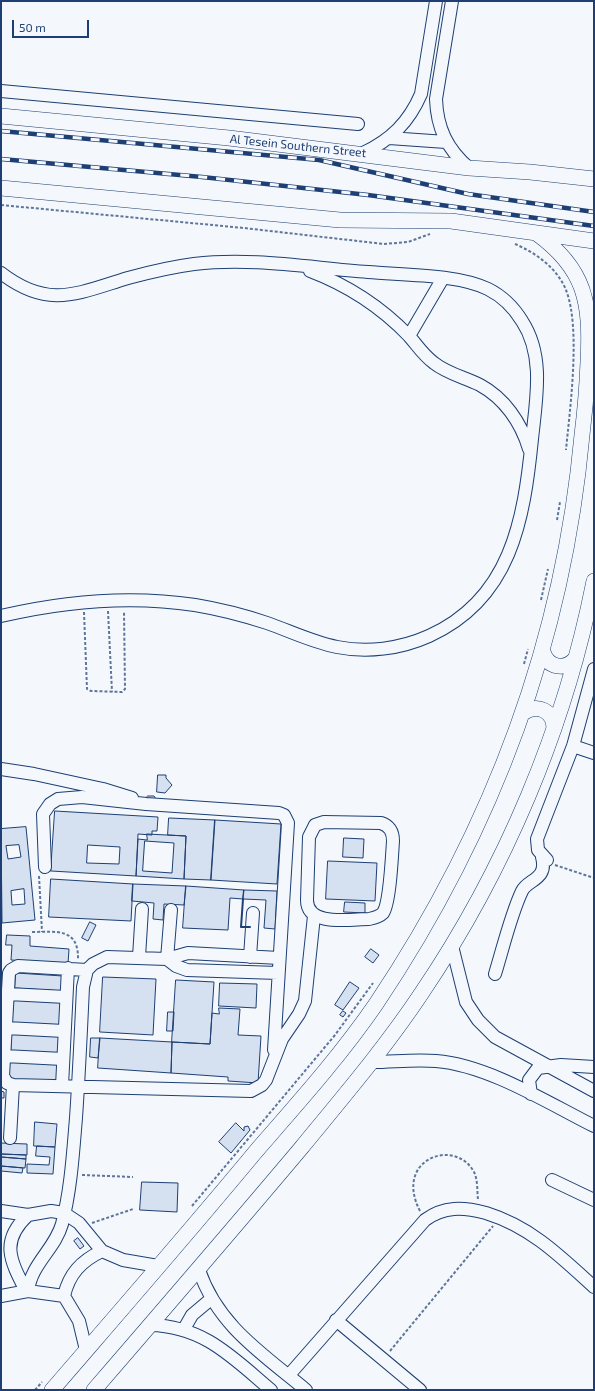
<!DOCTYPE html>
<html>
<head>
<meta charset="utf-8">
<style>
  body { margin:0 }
  #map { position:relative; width:595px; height:1391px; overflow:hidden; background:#f4f7fb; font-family:"Exo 2",sans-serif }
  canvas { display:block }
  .frame { position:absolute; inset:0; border:2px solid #1d3f73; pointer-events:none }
  .scale { position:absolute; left:12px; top:20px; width:77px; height:18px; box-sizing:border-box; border:2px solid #1d3f73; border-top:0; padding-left:5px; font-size:12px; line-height:14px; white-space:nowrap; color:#1d3f73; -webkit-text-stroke:3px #f4f7fb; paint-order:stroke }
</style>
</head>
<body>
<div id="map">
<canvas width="595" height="1391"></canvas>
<div class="frame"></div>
<div class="scale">50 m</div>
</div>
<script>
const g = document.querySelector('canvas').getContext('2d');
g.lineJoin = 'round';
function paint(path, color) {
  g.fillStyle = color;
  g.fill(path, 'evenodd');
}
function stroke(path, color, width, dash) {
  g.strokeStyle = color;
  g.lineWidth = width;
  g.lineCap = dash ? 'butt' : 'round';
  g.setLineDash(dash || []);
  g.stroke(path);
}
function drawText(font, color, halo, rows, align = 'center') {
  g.font = font + ' "Exo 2",sans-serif';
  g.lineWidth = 3;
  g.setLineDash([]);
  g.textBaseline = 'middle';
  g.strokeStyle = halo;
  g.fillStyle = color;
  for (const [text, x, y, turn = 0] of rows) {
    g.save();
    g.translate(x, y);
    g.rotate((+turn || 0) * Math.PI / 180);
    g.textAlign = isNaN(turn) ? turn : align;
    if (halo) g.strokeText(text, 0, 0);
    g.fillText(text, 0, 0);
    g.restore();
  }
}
const building = new Path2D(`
  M 158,775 L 166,775 L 166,778 L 172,785 L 165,793 L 157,792 Z
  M 148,796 L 154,796 L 156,799 L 146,798 Z
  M 55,811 L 158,817 L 157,831 L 152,831 L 152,835 L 138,834 L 136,876 L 51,871 ZM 88,845 L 120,847 L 119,864 L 87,863 Z
  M 169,818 L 215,820 L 211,880 L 184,879 L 186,836 L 168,835 Z
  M 215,820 L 281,824 L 277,884 L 211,880 Z
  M 26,827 L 35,920 L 2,923 L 1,829 ZM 19,845 L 21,857 L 8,859 L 6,846 ZM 24,889 L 25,904 L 12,905 L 11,891 Z
  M 147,834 L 186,836 L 184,879 L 136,876 L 138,839 L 147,840 ZM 145,841 L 174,843 L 172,873 L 143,871 Z
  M 344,838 L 364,839 L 363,858 L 343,857 Z
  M 328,861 L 377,863 L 375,901 L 326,899 Z
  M 51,879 L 133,884 L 131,921 L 49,917 Z
  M 133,884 L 186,886 L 184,905 L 164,904 L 163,920 L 153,919 L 154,903 L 132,901 Z
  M 186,886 L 244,890 L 243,899 L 230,898 L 228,930 L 183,928 Z
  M 244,890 L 277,891 L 275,929 L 264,928 L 266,900 L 243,899 Z
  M 345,902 L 365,903 L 365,913 L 344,912 Z
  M 90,922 L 96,925 L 88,941 L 82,938 Z
  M 7,935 L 30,936 L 30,946 L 69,949 L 68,964 L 11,960 L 12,945 L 6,945 Z
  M 371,949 L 379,955 L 373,963 L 365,957 Z
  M 16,973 L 63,976 L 62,991 L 15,988 Z
  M 103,977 L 156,979 L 153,1035 L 100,1032 Z
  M 176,980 L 214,982 L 210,1044 L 172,1042 Z
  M 350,982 L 359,988 L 343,1010 L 335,1005 Z
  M 220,983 L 257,984 L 256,1008 L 219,1006 Z
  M 14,999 L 62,1002 L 60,1026 L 12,1024 Z
  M 219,1008 L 240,1009 L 238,1035 L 261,1036 L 258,1083 L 228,1081 L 228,1077 L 171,1073 L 172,1042 L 210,1044 L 212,1013 L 219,1014 Z
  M 343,1011 L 346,1013 L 343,1017 L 340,1015 Z
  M 168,1012 L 174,1012 L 173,1031 L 167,1031 Z
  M 12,1032 L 59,1034 L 58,1055 L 11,1052 Z
  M 91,1038 L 100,1038 L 98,1058 L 90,1057 Z
  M 100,1038 L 172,1042 L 171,1073 L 98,1068 Z
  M 10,1060 L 58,1063 L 56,1083 L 9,1080 Z
  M 1,1091 L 4,1092 L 4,1098 L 1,1098 Z
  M 35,1122 L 57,1124 L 55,1147 L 34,1146 Z
  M 236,1123 L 244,1131 L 244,1127 L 248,1126 L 250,1130 L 231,1153 L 219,1142 Z
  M 1,1143 L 27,1144 L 27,1155 L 1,1154 Z
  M 37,1146 L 55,1147 L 53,1174 L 27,1173 L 27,1164 L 49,1165 L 50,1157 L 36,1156 Z
  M 1,1154 L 26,1155 L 26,1159 L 1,1157 Z
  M 1,1157 L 26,1159 L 25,1168 L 1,1166 Z
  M 1,1166 L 23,1168 L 22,1173 L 1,1171 Z
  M 142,1182 L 178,1183 L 177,1212 L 140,1210 Z
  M 78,1238 L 84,1246 L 80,1249 L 74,1241 Z`);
paint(building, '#d5e0f0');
stroke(building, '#1d3f73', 1);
const minor = new Path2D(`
  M 452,1 L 436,99 C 437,128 447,149 469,168
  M 1,91 L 358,124
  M 389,138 L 446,142
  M 363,153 C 391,140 409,122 421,94 L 436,1
  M 310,271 C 347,285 382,308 409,336 C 417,345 423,355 434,363 C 448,374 464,377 480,385 C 504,398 521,422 529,449
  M 1,273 C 49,310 78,293 128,278 C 150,272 171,267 194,264 C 252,257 311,268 368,272 C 403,275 457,274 488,289 C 502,296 514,308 522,321 C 545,356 536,400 532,439 C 524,520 511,599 429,636 C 400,649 367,653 337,647 C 312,642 290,631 267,623 C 243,615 219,609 195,605 C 129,595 65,601 1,616
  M 409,336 L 443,278
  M 573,746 L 594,753
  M 1,769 L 34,774 L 103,789 L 132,798
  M 324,822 L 381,823 C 390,826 393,832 393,841 C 392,855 390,903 383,913 C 379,917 374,918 369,919 C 350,919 307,927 307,900 L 309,837 L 315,825 Z
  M 547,860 L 538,850 L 537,839 L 573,746 L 594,669
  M 45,867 L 43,814 L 50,804 L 58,799 L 82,797 L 146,804 L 279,813 L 284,815 L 288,823 L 274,1050
  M 452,946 L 466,1002 L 478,1020 L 495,1037 L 594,1091
  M 139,957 L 142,909
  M 250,957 L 253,913
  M 167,959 L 176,966 L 187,970 L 278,973
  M 167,959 L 171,910
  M 87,970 L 18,966 L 11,970 L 9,973 L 3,1076 L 7,1083 L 13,1085 L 251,1091 L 262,1085 L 266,1080 L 282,1039 L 299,1014 L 305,1001 L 314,916
  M 495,974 C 503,948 511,914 522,891 C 528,879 548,880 542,857
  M 8,994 L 66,997
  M 6,1028 L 64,1031
  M 4,1056 L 63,1059
  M 372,1062 C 393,1062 415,1059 436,1061 C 488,1065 548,1103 594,1126
  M 62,1086 L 68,968
  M 531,1094 L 529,1080 L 538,1068 L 561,1065 L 594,1067
  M 10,1138 L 13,1085
  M 552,1180 L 594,1200
  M 1,1211 L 28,1215 L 51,1211 L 64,1213 L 79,1223 L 102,1251 L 123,1260 L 158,1266
  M 199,1270 C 218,1326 263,1354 306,1390
  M 26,1291 C 10,1260 0,1241 28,1215
  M 28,1291 C 31,1264 55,1249 62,1224 C 71,1189 73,1153 76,1118 C 79,1074 81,1031 83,987 L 87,970 L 93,964 L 107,957 L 167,959 L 188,953 L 279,958
  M 1,1296 L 28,1291 L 64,1296 L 79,1321 L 86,1350
  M 64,1296 C 69,1274 81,1261 102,1251
  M 336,1320 L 420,1390
  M 150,1325 C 204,1326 233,1358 271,1390
  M 184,1329 L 192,1315 L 211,1299
  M 289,1375 L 425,1220 C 444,1206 463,1207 486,1213 C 531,1227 560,1256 594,1287`);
const major = new Path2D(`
  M 1,116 L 229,138 L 469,168 L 530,172 L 594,179
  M 1,188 L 340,220 L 451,221 L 594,241
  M 543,652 C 548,668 565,671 576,658
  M 523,713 C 538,703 554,711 554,729
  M 52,1390 C 121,1310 190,1231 257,1150 C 298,1103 341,1055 376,1004 C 492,831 563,643 582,435 C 585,411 587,386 588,362 C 591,303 586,269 536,233
  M 94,1390 C 164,1309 233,1229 302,1147 C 343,1097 385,1048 421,994 C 505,870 565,728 594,581`);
stroke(minor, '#1d3f73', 14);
stroke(major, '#1d3f73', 16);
stroke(new Path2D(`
  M 1,205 L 244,228 L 384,244 L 408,242 L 430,234
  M 515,244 C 536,253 557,268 566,290 C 581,328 570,408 566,450
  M 557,520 L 560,502
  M 541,600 L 548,569
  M 108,611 L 112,692
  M 84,612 L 87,689 L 91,691 L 122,692 L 125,689 L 124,611
  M 524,664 L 528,649
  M 555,865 L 594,878
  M 39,876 L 42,932
  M 32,932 C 56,932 79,927 78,960
  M 82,1175 L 133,1177
  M 192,1206 L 335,1035 L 373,983
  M 420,1211 C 393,1159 455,1137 474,1172 C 478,1180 477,1191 478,1200
  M 92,1223 L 133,1209
  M 390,1351 L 493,1226
  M 35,1390 L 42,1382`), '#5e769c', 2, [3, 2]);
stroke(minor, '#f4f7fb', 12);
stroke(major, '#f4f7fb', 15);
const rail = new Path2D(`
  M 1,131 L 319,160 L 468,194 L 594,212
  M 1,159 L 202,177 L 368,195 L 594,226`);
stroke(rail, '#1d3f73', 4.5);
stroke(rail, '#f4f7fb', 3, [9]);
stroke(new Path2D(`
  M 243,899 L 241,927 L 250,927`), '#1d3f73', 2);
drawText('12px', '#1d3f73', '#f4f7fb', [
  ["Al Tesein Southern Street",298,146,6]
]);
</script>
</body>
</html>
